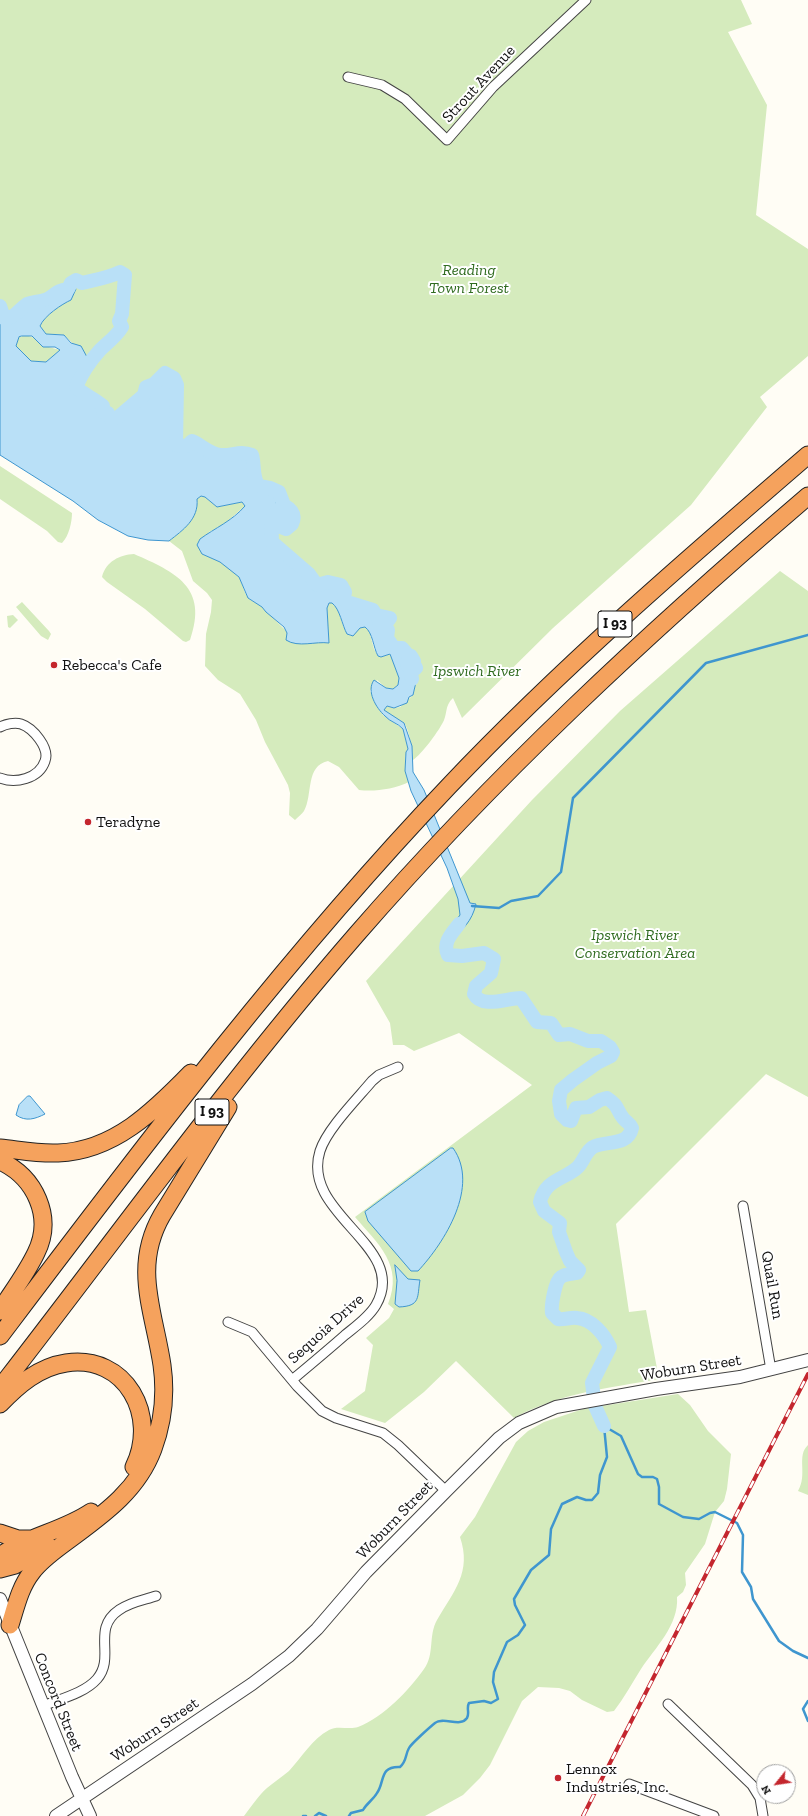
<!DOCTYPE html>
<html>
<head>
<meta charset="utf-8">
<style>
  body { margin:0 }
  #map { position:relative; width:808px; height:1816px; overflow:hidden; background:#fffdf5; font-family:"Zilla Slab",serif }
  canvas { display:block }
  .north { position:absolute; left:756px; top:1764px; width:40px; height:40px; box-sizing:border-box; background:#fff; border:1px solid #a0a0a0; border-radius:50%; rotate:240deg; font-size:11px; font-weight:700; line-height:16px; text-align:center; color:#111 }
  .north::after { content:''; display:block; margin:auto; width:14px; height:18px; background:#c4262e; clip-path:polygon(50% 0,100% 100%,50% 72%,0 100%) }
</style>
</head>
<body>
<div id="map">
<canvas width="808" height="1816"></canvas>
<div class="north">N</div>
</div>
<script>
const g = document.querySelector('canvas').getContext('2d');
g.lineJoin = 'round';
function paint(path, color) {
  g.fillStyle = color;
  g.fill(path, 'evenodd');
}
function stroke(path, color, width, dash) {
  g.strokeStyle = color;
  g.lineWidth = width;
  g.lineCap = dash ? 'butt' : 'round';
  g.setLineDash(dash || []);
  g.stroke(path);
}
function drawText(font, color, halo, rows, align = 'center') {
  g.font = font + ' "Zilla Slab",serif';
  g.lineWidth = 4;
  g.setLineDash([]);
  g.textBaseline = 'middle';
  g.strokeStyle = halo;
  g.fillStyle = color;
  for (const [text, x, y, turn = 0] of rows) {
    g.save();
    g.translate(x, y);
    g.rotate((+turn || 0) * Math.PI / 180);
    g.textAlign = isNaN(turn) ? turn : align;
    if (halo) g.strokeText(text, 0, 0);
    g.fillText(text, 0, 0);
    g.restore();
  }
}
paint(new Path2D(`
  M 0,0 L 741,0 L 752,24 L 728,32 L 767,105 L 756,215 L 808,249 L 808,356 L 760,397 L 767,407 L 691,505 L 553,628 L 462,718 L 453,698 C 444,706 448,715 442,724 C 437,733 422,754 413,760 C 413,753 409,728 404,723 C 397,718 387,716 383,709 L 387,706 L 394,708 L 400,707 L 413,695 L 416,682 L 412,679 L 411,672 L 416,669 L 413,666 L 409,668 C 403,660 413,645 394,648 L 387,638 L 386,629 L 384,633 L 379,633 L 379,626 L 387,616 L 376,615 C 369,606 352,608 344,599 L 345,595 L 322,585 L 317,585 L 309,574 L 272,542 C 272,527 271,513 277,499 L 270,488 L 259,486 L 255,481 L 255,463 L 236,453 L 221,455 L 187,446 L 178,446 L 174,442 L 177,432 L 169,376 L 165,374 C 158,380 145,387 144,395 L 117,418 L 110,418 L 103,412 L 103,406 C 94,398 84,395 76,387 L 87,357 L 64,335 L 46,334 L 40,326 C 44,316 62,304 71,300 L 68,289 L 54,293 L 49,298 L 28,304 L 16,315 L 4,318 L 0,306 Z
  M 25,335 L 35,338 L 41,345 L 60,350 L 46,362 L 31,361 L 16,346 L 19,337 Z
  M 0,466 L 72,513 C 72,522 69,536 62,543 L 58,542 L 47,531 L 0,499 Z
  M 201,496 L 205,497 L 217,507 L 242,502 L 245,506 L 222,526 L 209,532 L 202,554 C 215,559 233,566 240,579 C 243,585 244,594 249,598 C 252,602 258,603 262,607 C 275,619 287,633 301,644 L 318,642 L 329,643 L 327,608 L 329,603 L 332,603 C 343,610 339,628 351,636 L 360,627 L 364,627 L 369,630 L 374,649 L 378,656 L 381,657 L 390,654 L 399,678 L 398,685 L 393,689 L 386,688 L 377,680 L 370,691 L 383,715 L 403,729 L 408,749 C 403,758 406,772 409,782 C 394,789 375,792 359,790 L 339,767 L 328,761 C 305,766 313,795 304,811 C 302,814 298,817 295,820 L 289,815 L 290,793 L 288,785 L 265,742 L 256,720 L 240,694 L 218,680 L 205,666 L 206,634 L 211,612 L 212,600 L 207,593 L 193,581 L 182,551 L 169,541 C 182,531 199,517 197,499 Z
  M 134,554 C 175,572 209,587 190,640 L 186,642 L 183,641 L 145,609 L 107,582 L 102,577 C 106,561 120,555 134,554 Z
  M 780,571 L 808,591 L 808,1097 L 766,1074 L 616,1224 L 629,1312 L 646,1310 L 659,1379 C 609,1388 559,1393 514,1418 L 456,1361 L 424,1392 L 385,1423 L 341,1409 L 365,1391 L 373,1345 L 366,1338 L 389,1318 L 394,1309 L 388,1304 C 404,1265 378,1244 355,1217 L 532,1085 L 459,1033 L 414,1051 L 404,1045 L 393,1045 L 390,1023 L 366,981 L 532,800 L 620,711 Z
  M 22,602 L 49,631 L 51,634 L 48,640 L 41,636 L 16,607 Z
  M 13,615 L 18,620 L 10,628 L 8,627 L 7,616 Z
  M 678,1394 L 690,1405 L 708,1431 L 731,1454 L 727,1489 L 724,1501 L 715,1512 L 705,1544 L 685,1573 L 686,1585 L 683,1592 L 677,1597 C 679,1625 655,1648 641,1669 C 632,1683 624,1698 614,1711 L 607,1712 L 582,1700 L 570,1691 L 559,1688 L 538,1687 L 522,1701 L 490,1765 L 480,1778 L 463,1795 L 425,1816 L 244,1816 C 251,1807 259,1795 267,1788 C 274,1782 282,1777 289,1771 C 302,1757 312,1739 329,1730 C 337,1725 349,1730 358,1727 C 384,1717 408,1691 424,1669 C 435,1654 428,1636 437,1620 C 454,1591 472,1572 460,1537 L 475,1517 L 516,1442 L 528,1431 L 544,1422 L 583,1409 Z
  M 808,1445 L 808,1495 L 798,1491 C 808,1474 796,1456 808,1445 Z`), '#d5ebbd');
const water = new Path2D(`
  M 74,286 L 76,289 L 71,300 C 62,304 44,316 40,326 L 46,334 L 64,335 L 71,343 L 81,346 L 87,357 L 76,387 C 84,395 94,398 103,406 L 103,411 L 108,413 L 110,418 L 117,418 L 144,395 L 146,387 L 154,384 L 165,373 L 174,378 L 177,385 L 177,432 L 174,442 L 178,446 L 187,446 L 192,441 C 201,445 211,455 221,455 C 232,456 240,450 252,455 C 254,463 252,480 258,485 C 262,488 269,487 274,490 L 278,496 C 273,515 271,522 272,542 L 309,574 L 317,585 L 328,582 L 341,585 L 345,592 L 344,599 L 347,602 L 373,610 L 376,615 L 390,618 L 387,622 L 380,626 L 379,633 L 384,633 L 387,629 L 388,630 L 387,638 L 394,648 L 402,648 L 414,661 L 407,663 L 409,668 L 415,666 L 416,667 L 411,672 L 412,679 L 416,682 L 413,695 L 409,697 L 407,703 L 394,708 L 387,706 L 384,710 L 404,723 L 412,746 L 413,772 L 424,790 L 470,903 L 476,904 C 472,921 463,930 450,940 L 445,935 L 460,915 L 458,899 L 447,868 L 411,791 L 405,771 L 406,752 L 408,749 L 403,729 C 398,723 390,722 385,716 C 376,708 366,691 374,680 L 386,688 L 393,689 L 398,685 L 399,678 L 390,654 L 381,657 L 378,656 C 373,647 373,633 365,627 L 360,628 L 353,636 L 347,634 C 342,625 340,609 332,603 L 329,603 L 327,608 L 329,643 C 316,641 298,648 286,640 L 287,633 L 284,627 L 266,612 L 262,607 L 248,598 L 239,577 L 220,562 L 202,554 L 197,545 L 200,539 C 215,528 232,521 245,506 L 242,502 L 217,507 L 205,497 L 201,496 L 197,499 C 199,519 183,530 169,541 L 148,540 L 128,536 L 98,520 L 73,501 L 0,455 L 0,306 L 4,318 L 16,315 L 28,304 L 49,298 L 54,293 ZM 22,336 L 32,336 L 43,347 L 55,347 L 60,350 L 46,362 L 31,361 L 16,346 L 19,337 Z
  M 28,1096 L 30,1096 L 45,1114 C 35,1119 26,1122 16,1115 L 19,1105 Z
  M 451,1148 L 453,1148 C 480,1186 445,1242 418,1271 L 411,1271 L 368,1221 L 365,1212 Z
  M 395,1265 L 408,1279 L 420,1280 C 417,1297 421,1306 399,1307 L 395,1304 L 397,1281 Z`);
paint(water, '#b9e0f7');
stroke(water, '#3f96cf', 1);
stroke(new Path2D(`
  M 472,906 L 499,908 L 511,901 L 538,896 L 561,872 L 573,798 L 706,663 L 808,635
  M 604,1426 L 621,1436 L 638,1474 L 642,1477 L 653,1477 L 657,1479 L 659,1487 L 659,1504 L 683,1517 L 699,1519 L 710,1513 L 715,1512 L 737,1523 L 743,1535 L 742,1572 L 751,1587 L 753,1599 L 779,1641 L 793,1651 L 808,1658
  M 808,1701 L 803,1709 L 808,1721
  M 303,1816 L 306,1816
  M 315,1816 L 319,1813 L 326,1816
  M 349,1816 L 351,1813 L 363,1810 C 367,1803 373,1800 377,1793 C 385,1782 379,1766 400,1767 C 407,1761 405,1755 409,1748 C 411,1744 430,1727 435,1723 C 444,1716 460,1728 467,1718 C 470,1713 466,1708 469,1703 L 484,1701 L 491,1703 L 498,1699 L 493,1682 L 494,1672 L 507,1642 L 518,1635 L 525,1625 L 515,1605 L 514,1599 L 531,1570 L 549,1555 L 551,1529 L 562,1504 L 577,1497 L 586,1500 L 592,1500 L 598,1493 L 600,1475 L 607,1457 L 604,1426`), '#3f96cf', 2.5);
stroke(new Path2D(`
  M 0,306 L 4,318 C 16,318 18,310 27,304 C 33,301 43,302 49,298 C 58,293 55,291 68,289 L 71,283 L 76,280 L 82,283 C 94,280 108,278 120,272 L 125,275 L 122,314 L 119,321 L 122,327 C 116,337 108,342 100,350 C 90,361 82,373 76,387 C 84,395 94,398 103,406 L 103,412 L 108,413 L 110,418 L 117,418 L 144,395 L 146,387 L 154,384 L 165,373 L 174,378 L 177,385 L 176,445 L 187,446 L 192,441 C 201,445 211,455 221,455 C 232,456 240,450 252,455 C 255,465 252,478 259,486 L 270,488 L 279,492 L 284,505 C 293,510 296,515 292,524 L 286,529 L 281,527 L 285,514 L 284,510 L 279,509 C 269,518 272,530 272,542 L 309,574 L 317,585 L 328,582 L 341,585 L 345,592 L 344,599 L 347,602 L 373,610 L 376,615 L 390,618 L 387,622 L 379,626 L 379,633 L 384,633 L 387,629 L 388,630 L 387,638 L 394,648 L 402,648 L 408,655 L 411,656 L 414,661 L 407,663 L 409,668 L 415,666 L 416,668 L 411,672 L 412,679
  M 459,924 C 452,933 442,943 448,955 L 462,956 L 484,953 L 494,959 L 491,973 L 476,986 L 474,994 C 482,1009 507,998 521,998 L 537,1022 L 551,1023 L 559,1035 L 570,1034 L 588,1041 L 601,1041 L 610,1047 L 613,1052 L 611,1056 L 597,1063 L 573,1080 L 561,1090 L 559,1101 L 561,1114 L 567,1120 L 571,1121 L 576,1108 L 589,1107 L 600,1100 L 607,1098 C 619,1106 616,1109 623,1118 C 626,1122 630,1123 632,1128 C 628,1147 605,1140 593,1147 C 585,1152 584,1161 578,1167 C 566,1179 545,1179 540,1202 L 544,1211 L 560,1223 L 559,1232 L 566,1252 L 570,1261 L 579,1270 L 577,1273 C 572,1274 565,1274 561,1277 C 555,1281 551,1305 552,1313 L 558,1319 C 564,1320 571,1317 577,1318 C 592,1319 604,1334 610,1347 L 592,1383 L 595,1406 L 604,1426`), '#b9e0f7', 14);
const minor = new Path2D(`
  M 348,77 L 382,85 L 405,99 L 447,140 L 493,87 L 586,0
  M 0,727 C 6,724 15,722 21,724 C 33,728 50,748 45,761 C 39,779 15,784 0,778
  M 743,1206 L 771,1370
  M 228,1322 L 252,1332 L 297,1386 L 322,1411 L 336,1418 L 383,1433 L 398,1445 L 446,1491
  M 292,1380 C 310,1365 328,1350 345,1335 C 356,1326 369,1317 376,1305 C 410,1246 300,1215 320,1151 C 327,1129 357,1099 372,1081 L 379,1075 L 398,1067
  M 668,1704 L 752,1785 L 760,1798 L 763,1816
  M 43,1706 C 60,1699 85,1693 97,1679 C 116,1657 91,1629 119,1610 C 130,1602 144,1600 156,1596
  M 629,1784 L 714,1816`);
const tertiary = new Path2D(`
  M 0,1599 L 72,1777 L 90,1816
  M 56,1816 L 252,1684 L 289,1656 L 317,1629 L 366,1572 L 446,1491 L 499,1438 L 519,1423 L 556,1407 L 656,1389 L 740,1377 L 808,1360`);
const motorway = new Path2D(`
  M 0,1148 C 19,1150 38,1154 58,1153 C 114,1151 154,1111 191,1073
  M 0,1161 C 35,1177 54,1217 36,1253 C 26,1274 12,1292 0,1311
  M 0,1336 C 143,1147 286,957 449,786 C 562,667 685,561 808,455
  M 0,1388 C 118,1236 230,1080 356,935 C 494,776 648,633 808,496
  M 0,1404 C 18,1385 39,1367 66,1363 C 126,1354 159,1416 134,1467
  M 0,1533 L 18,1539 L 31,1539
  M 0,1556 C 28,1536 63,1531 91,1512
  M 0,1569 L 15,1565 L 48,1546
  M 10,1625 C 16,1606 20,1587 32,1572 C 41,1560 54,1551 66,1542 C 101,1516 137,1492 153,1449 C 163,1422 166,1393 162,1365 C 154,1311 132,1267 162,1215 L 228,1107`);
stroke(minor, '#444', 11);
stroke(tertiary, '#444', 14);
stroke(motorway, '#222', 19);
stroke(minor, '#fff', 9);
stroke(tertiary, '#fff', 12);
stroke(motorway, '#f5a25d', 17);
const rail = new Path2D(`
  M 583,1816 L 808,1374`);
stroke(rail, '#c4262e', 4);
stroke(rail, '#fff', 2.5, [8]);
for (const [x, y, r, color] of [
  [54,665,4,"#c4262e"],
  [88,822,4,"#c4262e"],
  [558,1778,4,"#c4262e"]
]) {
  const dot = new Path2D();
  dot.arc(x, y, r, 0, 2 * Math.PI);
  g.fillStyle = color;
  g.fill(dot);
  stroke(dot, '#fff', 1.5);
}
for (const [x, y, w] of [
  [615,624,34],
  [212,1112,34]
]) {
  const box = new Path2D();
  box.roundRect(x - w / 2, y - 13, w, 26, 3);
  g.fillStyle = '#fff';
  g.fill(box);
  stroke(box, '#111', 1);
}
drawText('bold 15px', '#111', null, [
  ["I 93",615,624],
  ["I 93",212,1112]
]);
drawText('16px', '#111', '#fff', [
  ["Strout Avenue",479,84,-47],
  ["Quail Run",772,1285,80],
  ["Sequoia Drive",326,1329,-42],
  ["Woburn Street",691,1368,-9],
  ["Woburn Street",395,1520,-46],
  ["Concord Street",58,1702,68],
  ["Woburn Street",155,1730,-34]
]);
drawText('italic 16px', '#2f6b1f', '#fff', [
  ["Reading",469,270],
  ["Town Forest",469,288],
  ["Ipswich River",477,671],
  ["Ipswich River",635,935],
  ["Conservation Area",635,953]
]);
drawText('16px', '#111', '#fff', [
  ["Rebecca's Cafe",62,665],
  ["Teradyne",96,822],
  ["Lennox",566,1769],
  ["Industries, Inc.",566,1787]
], 'left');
</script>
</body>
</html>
